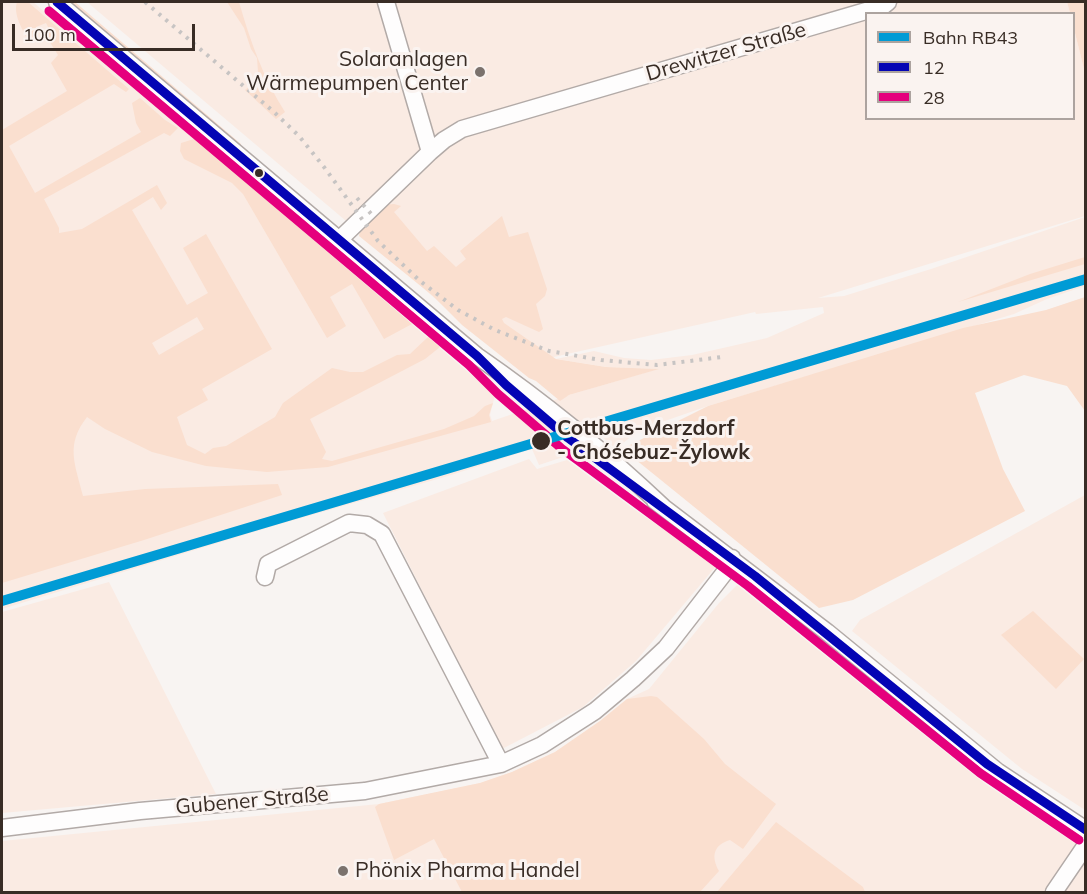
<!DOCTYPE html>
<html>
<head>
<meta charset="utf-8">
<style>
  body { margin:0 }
  #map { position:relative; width:1087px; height:894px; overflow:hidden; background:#f8f4f2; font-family:Mulish,sans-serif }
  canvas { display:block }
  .frame { position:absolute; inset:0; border:3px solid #382c25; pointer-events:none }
  .legend { position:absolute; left:865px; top:12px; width:210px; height:108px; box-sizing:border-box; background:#faf3f0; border:2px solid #aca39f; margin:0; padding:8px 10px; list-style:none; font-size:18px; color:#382c25 }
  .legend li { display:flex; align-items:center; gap:12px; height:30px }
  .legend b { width:30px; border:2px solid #aca39f }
  .scale { position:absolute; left:12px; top:24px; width:183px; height:27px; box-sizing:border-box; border:3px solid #382c25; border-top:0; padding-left:8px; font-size:18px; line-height:21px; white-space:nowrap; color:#382c25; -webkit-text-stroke:4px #faf3f0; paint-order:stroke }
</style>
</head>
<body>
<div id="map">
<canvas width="1087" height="894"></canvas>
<div class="frame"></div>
<ul class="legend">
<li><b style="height:8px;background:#009bd5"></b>Bahn RB43</li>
<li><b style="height:8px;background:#0404b4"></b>12</li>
<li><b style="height:8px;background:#e5007d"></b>28</li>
</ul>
<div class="scale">100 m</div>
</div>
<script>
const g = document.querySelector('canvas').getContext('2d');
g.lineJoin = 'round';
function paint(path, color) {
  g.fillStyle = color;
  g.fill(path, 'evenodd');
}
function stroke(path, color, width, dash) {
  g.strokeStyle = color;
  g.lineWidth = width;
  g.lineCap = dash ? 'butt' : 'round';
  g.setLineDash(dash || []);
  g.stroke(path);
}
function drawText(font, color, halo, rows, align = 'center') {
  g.font = font + ' Mulish,sans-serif';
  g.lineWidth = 6;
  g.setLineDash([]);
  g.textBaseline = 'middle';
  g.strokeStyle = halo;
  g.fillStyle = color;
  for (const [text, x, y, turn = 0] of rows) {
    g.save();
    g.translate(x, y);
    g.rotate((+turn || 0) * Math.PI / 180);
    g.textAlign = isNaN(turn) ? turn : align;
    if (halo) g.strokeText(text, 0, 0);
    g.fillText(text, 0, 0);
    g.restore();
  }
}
paint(new Path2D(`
  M 2,2 L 33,2 L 495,395 L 490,415 L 492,421 L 569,395 L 657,369 L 606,367 L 556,359 L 594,351 L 624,358 L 651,360 L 692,355 L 767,338 L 824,313 L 823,307 L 756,314 L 755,312 L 518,365 L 456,317 L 365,237 L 87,2 L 1067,2 L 1070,13 L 866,14 L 866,118 L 1074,118 L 1074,29 L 1085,73 L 1085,216 L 818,298 L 844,296 L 931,269 L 1085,217 L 1085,286 L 1047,299 L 1014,314 L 708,406 L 639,430 L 616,449 L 594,430 L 551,444 L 566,456 L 539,465 L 532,449 L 448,476 L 277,525 L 2,609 Z
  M 529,459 L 537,469 L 567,460 L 635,510 L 717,565 L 636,661 L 583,707 L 502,749 L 383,513 Z
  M 1085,495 L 1085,810 L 1022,769 L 852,631 L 860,620 Z
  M 109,582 L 216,794 L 2,813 L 2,612 Z
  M 737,585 L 984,783 L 1085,850 L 1086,892 L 2,892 L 2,841 L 379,804 L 480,783 L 512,772 L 555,752 L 600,721 L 627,699 L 649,689 L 719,603 Z`), '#faebe3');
paint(new Path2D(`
  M 17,2 L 28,2 L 129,89 L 126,92 L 114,84 L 9,146 L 35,193 L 141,132 L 136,123 L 132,103 L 140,98 L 165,120 L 178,128 L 170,136 L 164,133 L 44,199 L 59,228 L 59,233 L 82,229 L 157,185 L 167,203 L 161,210 L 153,197 L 132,210 L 187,305 L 208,293 L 183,248 L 206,234 L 272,349 L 202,389 L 208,400 L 177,417 L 187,445 L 205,454 L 213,448 L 226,446 L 275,417 L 283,403 L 332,368 L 350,372 L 363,372 L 397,355 L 410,354 L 428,337 L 440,347 L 425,359 L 310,419 L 326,452 L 322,459 L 332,461 L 444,429 L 474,416 L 485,406 L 493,403 L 489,415 L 491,422 L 328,467 L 267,472 L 206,466 L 152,452 L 105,429 L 87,417 C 65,445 75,464 83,496 L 145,489 L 278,484 L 282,495 L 144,540 L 2,583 L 2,130 L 67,91 L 51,63 L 58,55 L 46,36 L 48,27 L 46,23 L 36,27 L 34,36 L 28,40 C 22,29 13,14 17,2 ZM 197,317 L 204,329 L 159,355 L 152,343 Z
  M 67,2 L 75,2 L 241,144 L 238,148 C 227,137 221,124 205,119 Z
  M 227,2 L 239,2 C 250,40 263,78 285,112 L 276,119 L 245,90 L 255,82 L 258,72 L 257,58 L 251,49 L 244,28 Z
  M 1067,2 L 1085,2 L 1085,73 L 1074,29 L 1074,14 L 1070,13 Z
  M 194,139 L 200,143 L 412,324 L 384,339 L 352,284 L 330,297 L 346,326 L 327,338 L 243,194 L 232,183 L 184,159 L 180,151 L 181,143 Z
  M 394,204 L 401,206 L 394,212 L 427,251 L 434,246 L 456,267 L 466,259 L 460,251 L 502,216 L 509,237 L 528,232 L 547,289 L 545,296 L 536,304 L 543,329 L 539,332 L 506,317 L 502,319 L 504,323 L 556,359 L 606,367 L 659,369 L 569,395 L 560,401 L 536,381 L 529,378 L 462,325 L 433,296 L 359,236 L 360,231 L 384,205 Z
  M 290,207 L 375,279 L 377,286 L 418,319 L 425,320 L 424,326 L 374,286 L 287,211 Z
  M 1085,257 L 1085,264 L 958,302 L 1030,274 Z
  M 1085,297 L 1085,411 L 1067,386 L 1024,375 L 975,393 L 1003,469 L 1025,511 L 853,600 L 819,608 L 630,455 L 628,446 L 708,406 L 963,328 L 1046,310 Z
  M 1033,611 L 1084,659 L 1056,689 L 1001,635 Z
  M 832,648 L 957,747 L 1061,822 L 1067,832 L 985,776 L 826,650 Z
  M 651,696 L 657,697 L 704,739 L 725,764 L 776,804 L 743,849 L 730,840 C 713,845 711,857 719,871 L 700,892 L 462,892 L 434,839 L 394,860 L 375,807 L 379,804 L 480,783 L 512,772 L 555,752 L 600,721 L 627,699 Z
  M 776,822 L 863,887 L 865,892 L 717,892 Z`), '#fadfcf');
const minor = new Path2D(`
  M 57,2 L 477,356 C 542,401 605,452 663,507
  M 430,152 L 444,140 L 462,129 L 883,6 L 888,2
  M 339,240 L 430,152 L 386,2
  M 655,501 L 827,632 L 998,772 L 1086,830
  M 265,577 L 268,564 L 349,523 L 367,525 L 382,534 L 501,764
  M 2,828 L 140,811 L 365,791 L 501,764 L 542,745 L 595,711 L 633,679 L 666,648 L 725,572 L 732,558
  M 1054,892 L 1086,845`);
stroke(minor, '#b2aaa7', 19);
stroke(minor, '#fefdfd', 16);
stroke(new Path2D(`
  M 145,2 L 274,112 L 299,136 L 324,167 L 378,241 L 420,281 L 458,310 L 495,330 L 549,351 L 601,360 L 657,365 L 722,357
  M 357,198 L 373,216`), '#c7c4c3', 4, [3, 6]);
stroke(new Path2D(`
  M 57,2 L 477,356 L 506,385 L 568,438 L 755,576 L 987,764 L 1086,830`), '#0404b4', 9);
stroke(new Path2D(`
  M 49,11 L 469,365 L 498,394 L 561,448 L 748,586 L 980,773 L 1079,840`), '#e5007d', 9);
stroke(new Path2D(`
  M 2,601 L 1086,279`), '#009bd5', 10);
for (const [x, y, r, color] of [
  [480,72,6,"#7b726d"],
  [259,173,5,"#382c25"],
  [541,441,10,"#382c25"],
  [343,871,6,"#7b726d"]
]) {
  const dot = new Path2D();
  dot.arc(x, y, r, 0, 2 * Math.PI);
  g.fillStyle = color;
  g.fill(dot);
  stroke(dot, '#faf3f0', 2);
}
drawText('21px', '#382c25', '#faf3f0', [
  ["Drewitzer Straße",726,52,-16],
  ["Gubener Straße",252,801,-5]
]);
drawText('21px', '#382c25', '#faf3f0', [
  ["Solaranlagen",468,60],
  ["Wärmepumpen Center",468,84],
  ["Phönix Pharma Handel",355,871,"left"]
], 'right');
drawText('bold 21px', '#382c25', '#faf3f0', [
  ["Cottbus-Merzdorf",557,429],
  ["- Chóśebuz-Žylowk",557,453]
], 'left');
</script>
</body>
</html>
